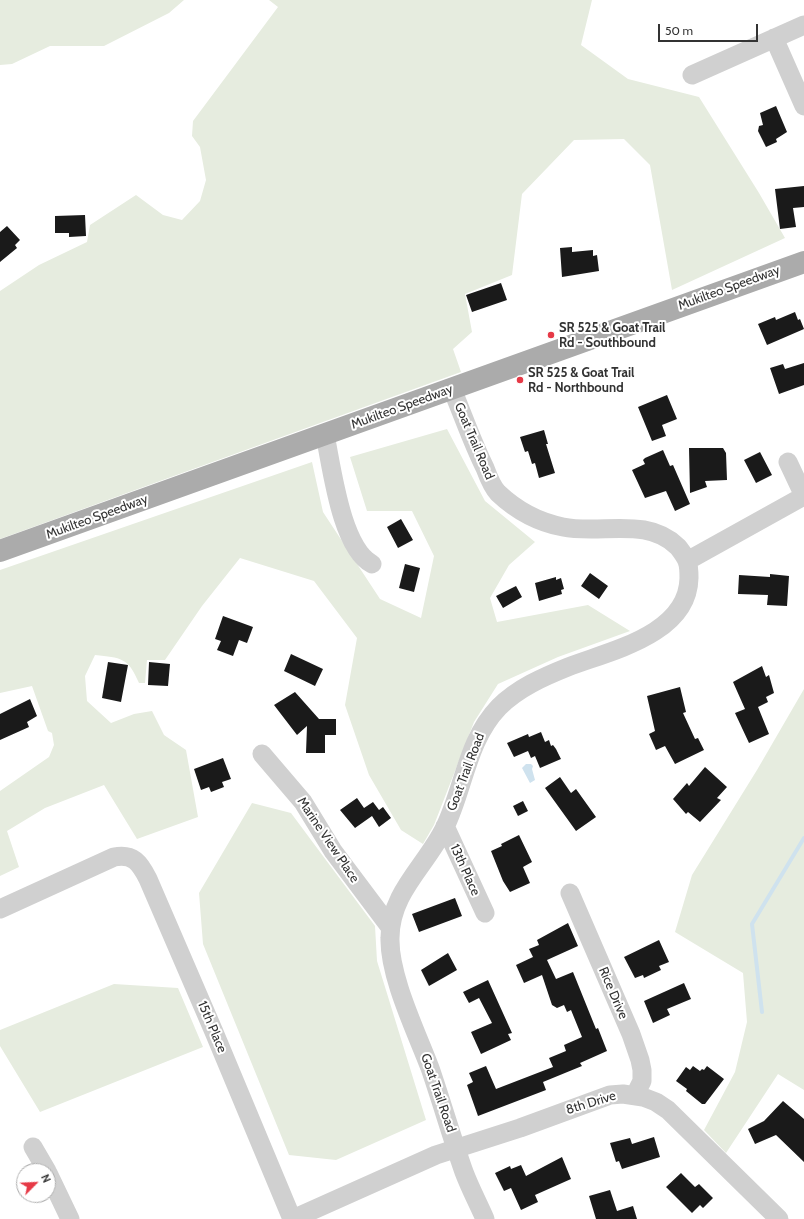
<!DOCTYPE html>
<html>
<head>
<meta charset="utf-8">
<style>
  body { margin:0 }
  #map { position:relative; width:804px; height:1219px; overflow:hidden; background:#fff; font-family:Cabin,sans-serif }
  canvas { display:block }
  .north { position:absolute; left:16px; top:1163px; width:40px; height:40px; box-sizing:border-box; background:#fff; border:1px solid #adadad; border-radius:50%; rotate:66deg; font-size:11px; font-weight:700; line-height:16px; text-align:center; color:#333 }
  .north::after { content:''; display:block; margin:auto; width:14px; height:18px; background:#e63946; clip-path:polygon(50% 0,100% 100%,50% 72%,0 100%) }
  .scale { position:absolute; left:658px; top:24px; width:100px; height:18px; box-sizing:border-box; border:2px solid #333; border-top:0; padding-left:5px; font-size:12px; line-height:14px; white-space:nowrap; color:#333; -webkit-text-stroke:3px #fff; paint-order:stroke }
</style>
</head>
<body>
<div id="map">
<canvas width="804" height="1219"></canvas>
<div class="north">N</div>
<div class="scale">50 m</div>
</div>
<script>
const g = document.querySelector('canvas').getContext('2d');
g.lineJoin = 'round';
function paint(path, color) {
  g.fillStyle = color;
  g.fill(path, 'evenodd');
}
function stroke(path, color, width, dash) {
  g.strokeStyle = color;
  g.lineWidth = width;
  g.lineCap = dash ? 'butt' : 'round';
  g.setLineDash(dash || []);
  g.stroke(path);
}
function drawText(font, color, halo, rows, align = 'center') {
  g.font = font + ' Cabin,sans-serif';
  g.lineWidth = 4;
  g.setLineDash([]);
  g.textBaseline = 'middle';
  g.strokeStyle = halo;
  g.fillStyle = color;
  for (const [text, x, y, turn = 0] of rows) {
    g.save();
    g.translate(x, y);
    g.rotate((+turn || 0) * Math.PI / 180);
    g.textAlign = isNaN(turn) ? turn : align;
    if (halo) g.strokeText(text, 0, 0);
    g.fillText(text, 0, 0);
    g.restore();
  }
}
paint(new Path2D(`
  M 0,0 L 184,0 L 169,13 L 104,46 L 50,46 L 12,64 L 0,65 Z
  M 269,0 L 592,0 L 581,45 L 628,79 L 699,97 L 759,193 L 785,238 L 672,290 L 650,165 L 624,139 L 574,140 L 522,194 L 512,275 L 465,294 L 472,332 L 453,349 L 461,372 L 0,539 L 0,291 L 39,265 L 87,242 L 90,225 L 136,195 L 163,215 L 182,220 L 200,201 L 206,180 L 200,147 L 192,136 L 193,121 L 278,7 Z
  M 447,429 L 485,501 L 535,542 L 509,565 L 490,598 L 497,622 L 588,605 L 630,631 L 558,657 L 498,684 L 474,722 L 434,825 L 423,844 L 401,830 L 369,775 L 345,705 L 357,638 L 314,581 L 240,558 L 202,606 L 165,660 L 147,660 L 145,683 L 139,683 C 128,657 121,658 95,655 L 85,676 L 87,701 L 111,723 L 134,714 L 152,711 L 164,735 L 186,750 L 198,817 L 137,839 L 104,785 L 45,808 L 7,831 L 19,867 L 0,876 L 0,791 L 49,757 L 54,745 L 52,733 L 48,731 L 32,686 L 0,693 L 0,570 L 312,462 L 323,512 L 380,599 L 421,618 L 434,556 L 412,511 L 367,511 L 350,457 Z
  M 804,689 L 804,1090 L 778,1074 L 726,1153 L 704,1130 L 735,1072 L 747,1022 L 743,973 L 675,932 L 692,875 L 757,770 Z
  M 252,803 L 291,813 L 375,926 L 377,961 L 426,1120 L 336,1160 L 289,1155 L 203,944 L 199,893 Z
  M 114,984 L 178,988 L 203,1047 L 40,1112 L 0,1046 L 0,1030 Z`), '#e6ecdf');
paint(new Path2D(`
  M 526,764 L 531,764 L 533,766 L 532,769 L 535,780 L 530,783 L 522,768 Z`), '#cfe2ee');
stroke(new Path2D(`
  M 762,1012 L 752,924 L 804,838`), '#cfe2ee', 4);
paint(new Path2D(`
  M 776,106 L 787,132 L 776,139 L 777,142 L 766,147 L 758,131 L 759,126 L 763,125 L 760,113 Z
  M 804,186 L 804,207 L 793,208 L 796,227 L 780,229 L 775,189 Z
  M 85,215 L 86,236 L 69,237 L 69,233 L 55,233 L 55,216 Z
  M 7,226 L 20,240 L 15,245 L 17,248 L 0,262 L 0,232 Z
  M 572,247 L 572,252 L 593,250 L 593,256 L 597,255 L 599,271 L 562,277 L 560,248 Z
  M 501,283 L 507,300 L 472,312 L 466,295 Z
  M 795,312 L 798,320 L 800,319 L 804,329 L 767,345 L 758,324 L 775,317 L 776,320 Z
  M 804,363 L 804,385 L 779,394 L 770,368 L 783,364 L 785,369 Z
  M 667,395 L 677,419 L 662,425 L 666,436 L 652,441 L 638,407 Z
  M 544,430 L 548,444 L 546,444 L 555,473 L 539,478 L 535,463 L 532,464 L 528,451 L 525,452 L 520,437 Z
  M 689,448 L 723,448 L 726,453 L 727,480 L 705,481 L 707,487 L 690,493 Z
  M 663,450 L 670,466 L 673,465 L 690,504 L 675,511 L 666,491 L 645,498 L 632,470 L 645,464 L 643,460 L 645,458 Z
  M 760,452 L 772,475 L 756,483 L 744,460 Z
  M 401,519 L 413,540 L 398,548 L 387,527 Z
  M 405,564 L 420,568 L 414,592 L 399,588 Z
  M 590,573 L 608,586 L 599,599 L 581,586 Z
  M 770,574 L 789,576 L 787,606 L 767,605 L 768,595 L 738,594 L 739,575 L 770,577 Z
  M 556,577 L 556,580 L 561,578 L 564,589 L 561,590 L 562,594 L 539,601 L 535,583 Z
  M 516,586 L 522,597 L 503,608 L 496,596 Z
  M 223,616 L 253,627 L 247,643 L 239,640 L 233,656 L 217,650 L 221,641 L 215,639 Z
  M 291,654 L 323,669 L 315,686 L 284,671 Z
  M 108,662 L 128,665 L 121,702 L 102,698 Z
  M 149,662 L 170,664 L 168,686 L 148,685 Z
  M 762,666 L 766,677 L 769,675 L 774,693 L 766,697 L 768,702 L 758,707 L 769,734 L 749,743 L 735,713 L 745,709 L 733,682 Z
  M 680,687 L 686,712 L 683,713 L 695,739 L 698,738 L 704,750 L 675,764 L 665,746 L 656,750 L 649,734 L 655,731 L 647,696 Z
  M 295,692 L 319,719 L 336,719 L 336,735 L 325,735 L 325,753 L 306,753 L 307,726 L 297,735 L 274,705 Z
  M 30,699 L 37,716 L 27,722 L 29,727 L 0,740 L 0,714 Z
  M 541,732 L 545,742 L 549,740 L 551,746 L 553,745 L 556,749 L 561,759 L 540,768 L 535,756 L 531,758 L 528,751 L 514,757 L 507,743 L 528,734 L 529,737 Z
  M 223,758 L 231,779 L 222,782 L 224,787 L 211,792 L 209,787 L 201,790 L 194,769 Z
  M 705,767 L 727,787 L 717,798 L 721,800 L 700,822 L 688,812 L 686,814 L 673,799 L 687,783 L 689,786 Z
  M 560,777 L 571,793 L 576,789 L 596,817 L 576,831 L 545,788 Z
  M 357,798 L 364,808 L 373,802 L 379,810 L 383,807 L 391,818 L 379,827 L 372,816 L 355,828 L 340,810 Z
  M 523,801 L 528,811 L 518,816 L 513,806 Z
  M 519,835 L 532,862 L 523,867 L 530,883 L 510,892 L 503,881 L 491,851 L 502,846 L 501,844 Z
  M 455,898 L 462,916 L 419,932 L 412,914 Z
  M 568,923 L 578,946 L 547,960 L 556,979 L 573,972 L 596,1029 L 598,1028 L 607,1051 L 580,1063 L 582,1066 L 543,1082 L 546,1090 L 478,1116 L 467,1085 L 473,1082 L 469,1073 L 486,1066 L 496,1089 L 553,1067 L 549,1058 L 566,1051 L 564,1045 L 582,1037 L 571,1010 L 567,1012 L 564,1005 L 557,1008 L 552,1005 L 542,975 L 524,983 L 516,965 L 533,957 L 529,949 L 539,945 L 537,940 Z
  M 659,940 L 669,962 L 659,966 L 661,970 L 644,978 L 643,975 L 635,978 L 624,957 Z
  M 448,953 L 457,970 L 429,986 L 421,970 Z
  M 488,980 L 512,1033 L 508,1034 L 511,1040 L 481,1054 L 471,1032 L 492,1023 L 479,998 L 469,1003 L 463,992 Z
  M 684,983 L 691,999 L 667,1009 L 670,1015 L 653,1023 L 644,1001 Z
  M 693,1066 L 700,1071 L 702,1069 L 704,1070 L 707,1066 L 724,1079 L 705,1104 L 702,1104 L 686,1091 L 687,1089 L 676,1081 L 686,1067 L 690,1070 Z
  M 783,1101 L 804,1119 L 804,1162 L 776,1135 L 755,1144 L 748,1129 L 764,1121 Z
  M 654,1137 L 660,1157 L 622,1169 L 619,1161 L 616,1162 L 610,1143 L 630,1138 L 632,1144 Z
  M 562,1157 L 571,1179 L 535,1195 L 538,1202 L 521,1210 L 511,1188 L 504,1191 L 495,1173 L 510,1166 L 511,1169 L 521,1165 L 526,1176 Z
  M 681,1173 L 695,1187 L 699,1184 L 713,1198 L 703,1208 L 700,1205 L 692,1213 L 666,1187 Z
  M 610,1190 L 617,1211 L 633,1206 L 637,1219 L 596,1219 L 589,1196 Z`), '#1a1a1a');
stroke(new Path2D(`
  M 774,38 L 804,106
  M 692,75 L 804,25
  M 452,389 C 463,415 472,442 485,468 C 488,476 492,487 498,493 C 517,511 537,522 563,527 C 601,535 647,516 678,547 C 681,551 685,556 687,561 C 689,566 689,573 689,578 C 688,635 609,651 568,667 C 543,677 518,688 499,707 C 467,740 464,788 445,827 C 427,865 390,892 390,938 C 389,976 416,1031 430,1068 C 442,1103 452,1138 464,1172 C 470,1188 478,1203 485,1219
  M 325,435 C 332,468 341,547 372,564
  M 788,462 L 804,496
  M 687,561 L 804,496
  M 262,754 L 303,802 L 333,851 L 390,927
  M 445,826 L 485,913
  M 570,893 L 631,1034 L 640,1060 L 642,1070 L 642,1081 L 635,1095
  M 0,909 L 114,857 C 133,853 140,863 148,879 L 214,1032 L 292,1219
  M 33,1147 L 47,1171
  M 48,1173 L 70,1219
  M 293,1219 L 436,1155 L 520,1128 L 610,1095 L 623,1094 L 643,1097 L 656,1102 L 668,1110 L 779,1219`), '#d0d0d0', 19);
stroke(new Path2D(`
  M 0,551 L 804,262`), '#ababab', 22);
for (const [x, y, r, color] of [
  [551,335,4,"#e63946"],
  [520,380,4,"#e63946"]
]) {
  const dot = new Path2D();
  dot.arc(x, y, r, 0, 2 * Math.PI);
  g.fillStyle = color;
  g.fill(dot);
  stroke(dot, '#fff', 1.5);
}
drawText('13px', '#333', '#fff', [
  ["Mukilteo Speedway",729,288,-20],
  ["Mukilteo Speedway",402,407,-20],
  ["Goat Trail Road",474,441,67],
  ["Mukilteo Speedway",97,517,-20],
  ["Goat Trail Road",466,772,-69],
  ["Marine View Place",328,840,56],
  ["13th Place",465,870,66],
  ["Rice Drive",613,993,67],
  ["15th Place",212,1027,67],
  ["Goat Trail Road",438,1093,71],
  ["8th Drive",591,1103,-17]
]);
drawText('bold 13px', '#333', '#fff', [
  ["SR 525 & Goat Trail",559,328],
  ["Rd - Southbound",559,343],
  ["SR 525 & Goat Trail",528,373],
  ["Rd - Northbound",528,388]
], 'left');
</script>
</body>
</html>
